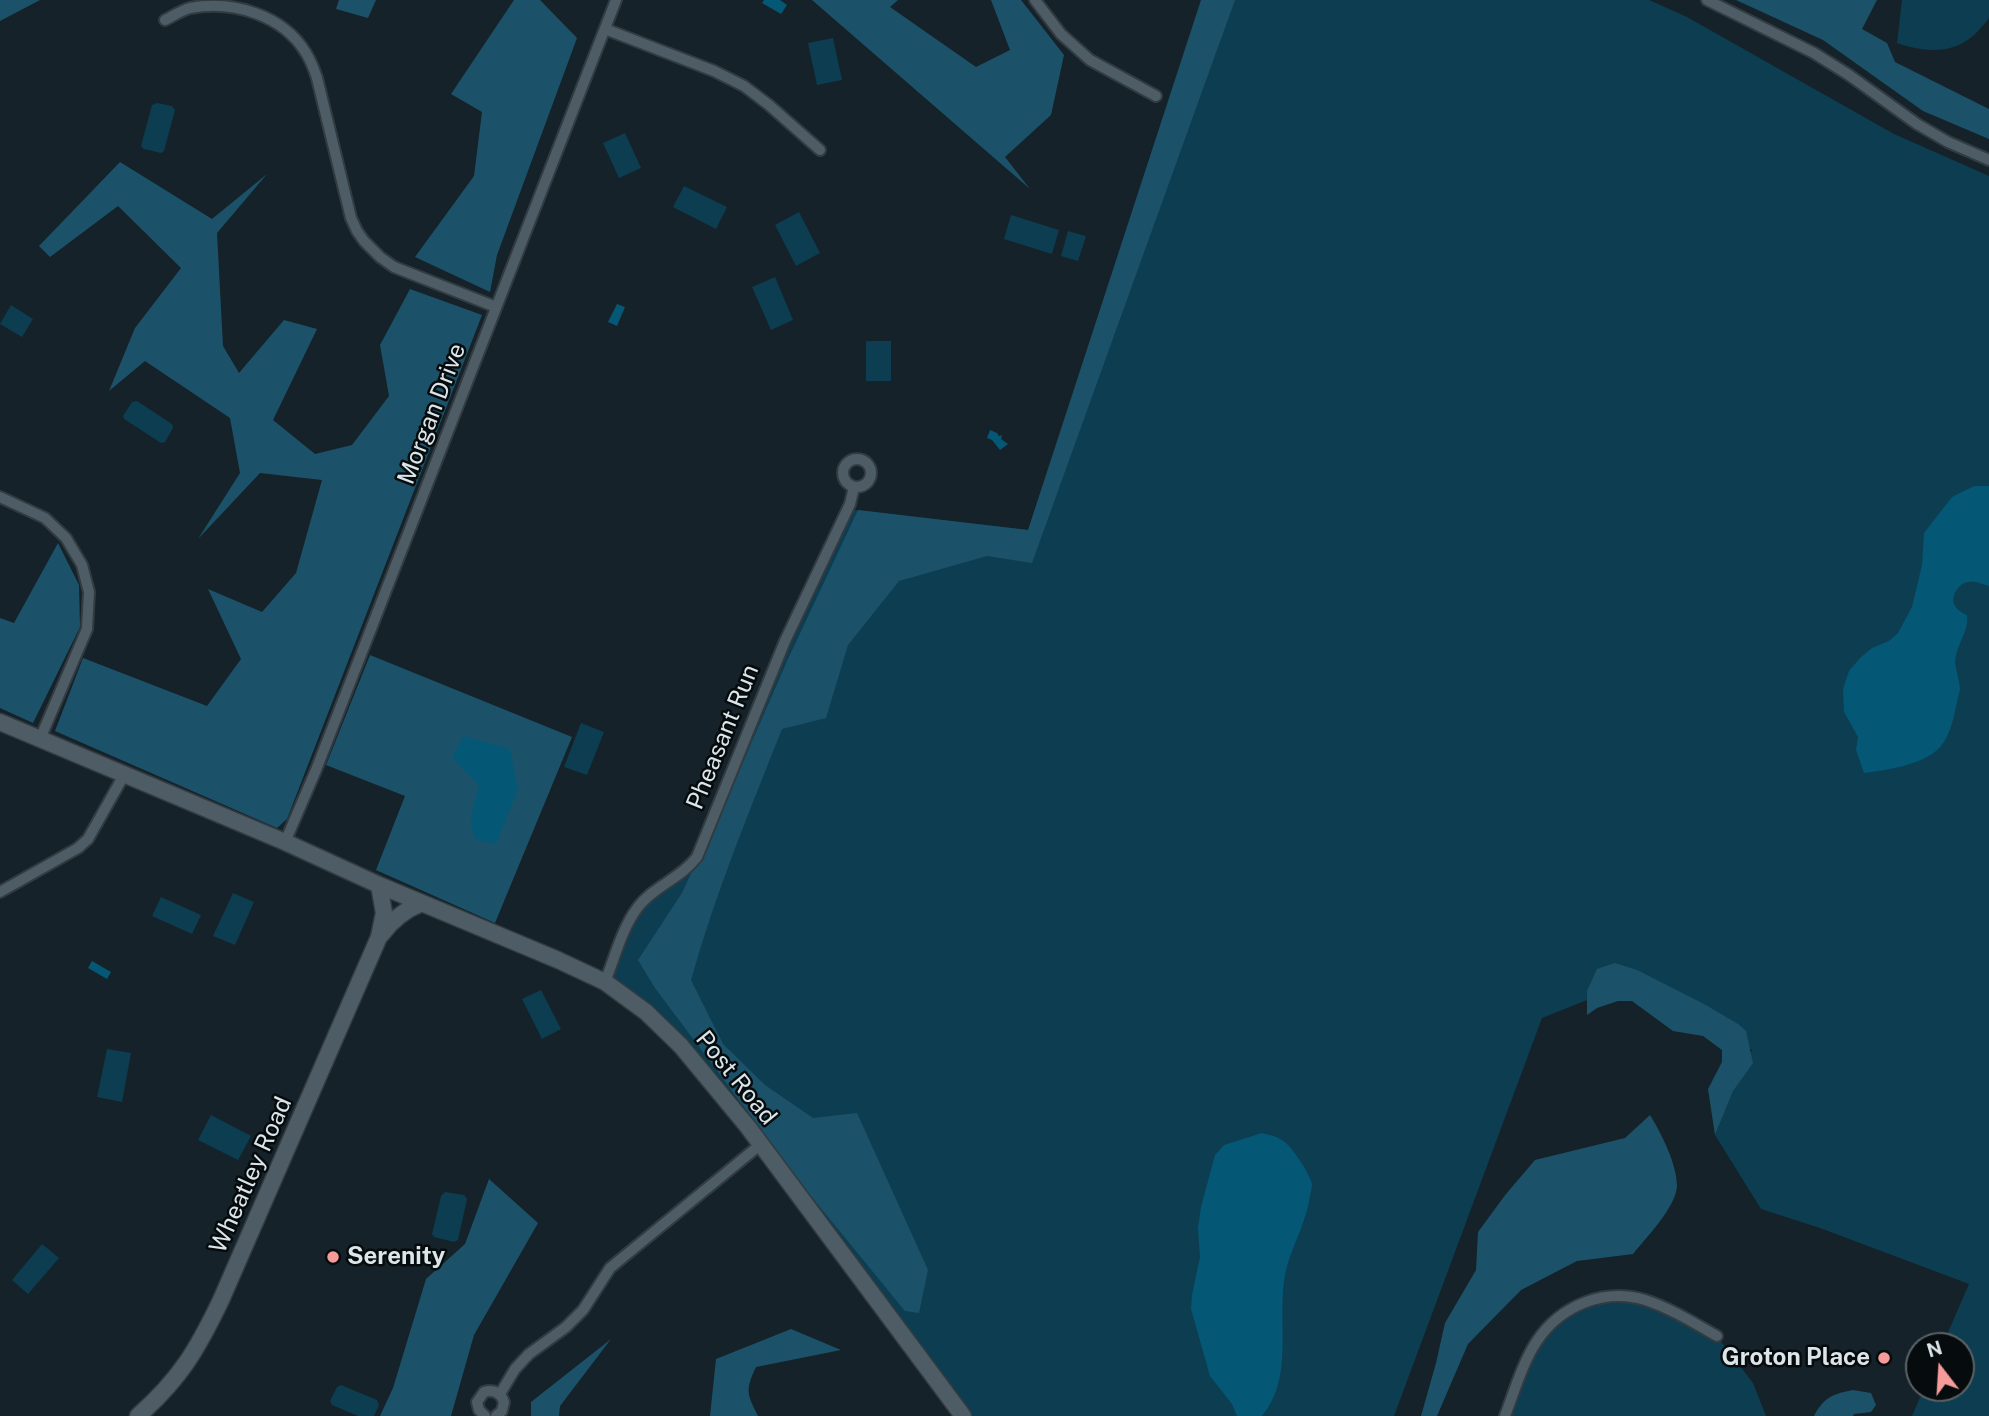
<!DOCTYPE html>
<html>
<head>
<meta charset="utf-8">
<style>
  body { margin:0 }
  #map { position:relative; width:1989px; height:1416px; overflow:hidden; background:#152229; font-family:"Public Sans",sans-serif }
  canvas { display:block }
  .north { position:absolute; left:1905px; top:1332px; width:70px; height:70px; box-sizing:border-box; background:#060b0d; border:2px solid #5c6265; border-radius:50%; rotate:343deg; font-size:19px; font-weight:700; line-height:28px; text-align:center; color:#dce5ea }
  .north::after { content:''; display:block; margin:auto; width:24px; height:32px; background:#f59b9a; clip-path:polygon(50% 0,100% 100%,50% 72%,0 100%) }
</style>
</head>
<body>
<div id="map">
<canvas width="1989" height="1416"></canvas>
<div class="north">N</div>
</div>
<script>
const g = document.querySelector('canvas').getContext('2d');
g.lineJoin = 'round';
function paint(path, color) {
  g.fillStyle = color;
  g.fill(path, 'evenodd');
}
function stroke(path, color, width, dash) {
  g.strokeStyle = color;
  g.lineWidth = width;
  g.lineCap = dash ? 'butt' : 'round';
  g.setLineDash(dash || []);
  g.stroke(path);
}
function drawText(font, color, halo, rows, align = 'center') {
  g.font = font + ' "Public Sans",sans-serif';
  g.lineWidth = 5;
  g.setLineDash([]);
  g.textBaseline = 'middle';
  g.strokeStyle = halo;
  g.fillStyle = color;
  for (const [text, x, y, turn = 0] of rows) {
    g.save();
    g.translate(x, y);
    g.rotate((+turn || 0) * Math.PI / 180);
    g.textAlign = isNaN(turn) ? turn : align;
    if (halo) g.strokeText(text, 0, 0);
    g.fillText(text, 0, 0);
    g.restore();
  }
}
paint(new Path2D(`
  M 1207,0 L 1649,0 L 1687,17 L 1894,134 L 1989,176 L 1989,1416 L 1912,1416 L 1924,1388 L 1961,1388 L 1961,1346 L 1942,1346 L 1969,1284 L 1820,1228 L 1761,1209 L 1715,1135 L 1737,1080 L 1752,1050 L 1620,987 L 1542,1018 L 1394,1416 L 963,1416 L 681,1046 L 605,982 L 639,906 L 687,869 L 848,509 L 1028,530 Z
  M 1902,0 L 1989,0 C 1989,5 1989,12 1989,17 C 1988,21 1982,26 1979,30 C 1957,55 1925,53 1897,43 Z
  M 833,38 L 842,80 L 817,85 L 808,43 Z
  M 157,103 L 172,106 L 175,110 L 164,151 L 161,153 L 144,149 L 141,146 L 152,105 Z
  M 625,133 L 641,168 L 619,178 L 603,143 Z
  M 684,186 L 727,207 L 716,229 L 673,207 Z
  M 799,212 L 820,253 L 796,266 L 775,225 Z
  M 1011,215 L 1059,230 L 1052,254 L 1004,239 Z
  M 1068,231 L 1086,236 L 1078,261 L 1061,256 Z
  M 775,277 L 793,320 L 771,330 L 752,287 Z
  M 11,305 L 33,319 L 22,337 L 0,324 Z
  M 866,341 L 891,341 L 891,381 L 866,381 Z
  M 137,401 L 172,424 L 173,428 L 165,442 L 161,443 L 124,419 L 123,416 L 132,402 Z
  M 581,723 L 604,732 L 587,775 L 564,767 Z
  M 233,893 L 254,902 L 235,945 L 213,936 Z
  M 161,897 L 201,915 L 192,934 L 152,916 Z
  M 541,990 L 561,1029 L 542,1039 L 522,999 Z
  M 107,1049 L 131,1053 L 122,1102 L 97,1097 Z
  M 211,1115 L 251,1136 L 238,1160 L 198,1140 Z
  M 445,1192 L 464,1195 L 467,1199 L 458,1240 L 454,1242 L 434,1237 L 432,1234 L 441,1196 Z
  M 42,1244 L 59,1258 L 28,1294 L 12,1280 Z
  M 1619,1299 L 1642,1302 L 1719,1339 L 1753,1383 L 1766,1416 L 1508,1416 C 1531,1354 1544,1309 1619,1299 Z
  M 341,1385 L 377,1400 L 379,1405 L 374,1416 L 358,1416 L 332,1405 L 330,1401 L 337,1387 Z`), '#0d3d51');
paint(new Path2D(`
  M 0,0 L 40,0 L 0,21 Z
  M 339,0 L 376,0 L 368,18 L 336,9 Z
  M 514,0 L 540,0 L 577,38 L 497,255 L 490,292 L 415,257 L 474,176 L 482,112 L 451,94 Z
  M 812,0 L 898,0 L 890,7 L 976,67 L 1010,50 L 991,0 L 1021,0 L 1064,55 L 1051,115 L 1005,157 L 1030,189 Z
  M 1201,0 L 1235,0 L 1032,563 L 987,556 L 899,581 L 848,645 L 826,718 L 782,729 C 749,812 715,894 691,980 L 723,1044 L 765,1085 L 813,1118 L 857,1113 L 928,1270 L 919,1313 L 905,1311 L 810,1195 L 655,988 L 638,960 L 682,893 L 740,769 L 788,659 L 858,510 L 1028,530 Z
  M 1736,0 L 1877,0 L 1862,29 L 1887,43 L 1895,62 L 1989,109 L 1989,139 L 1923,111 L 1823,40 Z
  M 120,162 L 212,219 L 267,174 L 217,233 L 223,346 L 239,373 L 284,320 L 317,329 L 273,420 L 315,454 L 352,445 L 389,396 L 380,345 L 410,289 L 482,315 L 287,819 L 277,828 L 55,731 L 83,658 L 207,706 L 241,659 L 208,589 L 262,612 L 296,573 L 322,480 L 260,473 L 198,539 L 240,473 L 230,418 L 145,361 L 109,391 L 135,328 L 181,268 L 118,206 L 50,257 L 39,246 Z
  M 58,543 L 79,585 L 80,627 L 33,723 L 0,708 L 0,618 L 14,623 Z
  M 370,655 L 572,737 L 495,923 L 376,870 L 405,796 L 326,765 Z
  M 1615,963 L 1637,970 L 1704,1004 L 1738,1024 L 1746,1031 L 1753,1063 L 1733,1091 L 1715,1135 L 1708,1089 L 1722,1062 L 1722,1050 L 1703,1036 L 1673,1031 L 1632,1001 L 1618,1001 L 1597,1008 L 1587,1015 L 1587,991 L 1597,969 Z
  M 1650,1115 C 1661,1133 1677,1164 1677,1186 C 1676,1207 1646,1238 1633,1254 L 1577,1261 L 1521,1290 L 1468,1344 L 1437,1416 L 1421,1416 L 1436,1363 L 1445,1323 L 1476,1270 L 1478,1232 L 1506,1194 L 1535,1160 L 1625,1138 Z
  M 489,1179 L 538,1223 L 474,1335 L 451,1416 L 380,1416 L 393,1388 L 426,1279 L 465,1244 Z
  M 791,1329 L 841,1350 L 756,1367 C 745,1390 747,1394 758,1416 L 710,1416 L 716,1359 Z
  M 611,1339 L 560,1406 L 559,1416 L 531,1416 L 531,1402 Z
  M 1853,1390 L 1871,1393 L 1876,1405 L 1871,1412 L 1854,1414 L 1853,1416 L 1814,1416 C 1824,1397 1833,1394 1853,1390 Z`), '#1c5269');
paint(new Path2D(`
  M 764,0 L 780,0 L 787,5 L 781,14 L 762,3 Z
  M 617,304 L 625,307 L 617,326 L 608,322 Z
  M 990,430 L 997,433 L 999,436 L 1002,435 L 1001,439 L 1008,444 L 1000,450 L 992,440 L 987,438 Z
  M 1974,486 L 1989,486 L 1989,586 C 1982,584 1975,580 1967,582 C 1959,584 1951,595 1954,604 C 1956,609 1962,613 1967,615 C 1969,629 1959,642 1956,655 C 1953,667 1960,678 1960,690 C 1955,707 1953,733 1940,747 C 1924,765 1887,770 1864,773 L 1856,750 L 1858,737 L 1844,712 L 1843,689 L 1849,671 L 1860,658 L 1872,648 L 1889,641 L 1898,633 L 1912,607 L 1922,565 L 1924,533 L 1952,497 Z
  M 463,736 L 510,749 L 518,790 L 496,844 L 477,840 C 465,824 475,802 479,785 L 452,758 Z
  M 92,961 L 111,972 L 107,979 L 88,968 Z
  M 1262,1133 C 1269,1135 1276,1136 1282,1140 C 1291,1145 1310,1174 1312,1184 C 1312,1188 1311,1191 1310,1195 C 1307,1220 1294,1242 1287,1266 C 1274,1315 1297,1374 1262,1416 L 1237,1416 L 1232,1404 L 1210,1376 L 1191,1309 L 1192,1295 L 1200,1257 L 1198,1228 L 1201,1207 L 1215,1155 L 1224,1145 Z`), '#055776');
const street = new Path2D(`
  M 1035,0 L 1061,34 L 1090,60 L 1156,96
  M 1707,0 L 1814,53 L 1849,75 L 1917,124 L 1948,142 L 1989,160
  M 165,20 C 173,16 182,10 190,8 C 233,0 283,15 306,53 C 311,61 314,69 317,78 L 351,218 L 357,231 L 364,241 L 380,257 L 394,267 L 496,307
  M 605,29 L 714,71 L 744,86 L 769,105 L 820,150
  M843 473a14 14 0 1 1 28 0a14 14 0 1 1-28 0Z
  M 0,497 L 45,518 L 66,538 L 82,565 L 89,592 L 87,629 L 40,739
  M 285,842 L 316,770 L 616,0
  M 0,892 L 78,848 L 88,839 L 124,775
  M 605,982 C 615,957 622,928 638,907 C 654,886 680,879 697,857 L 785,641 L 850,504 L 854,487
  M 500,1394 L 515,1369 L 529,1354 L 566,1327 L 583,1310 L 610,1268 L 761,1144
  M 485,1416 L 479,1410 L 477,1402 L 484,1392 C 494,1389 501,1393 504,1402 L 502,1411 L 496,1416
  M 1505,1416 C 1523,1368 1533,1322 1586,1302 C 1605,1295 1625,1294 1645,1300 C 1670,1308 1694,1323 1717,1336`);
const secondary = new Path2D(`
  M 0,722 L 285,842 L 379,885 L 558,960 L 605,982 L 646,1012 L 681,1046 L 748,1127 L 963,1416
  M 381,935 C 392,920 404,910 422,903
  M 138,1416 C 180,1379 197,1350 221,1300 L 379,937 L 384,913 L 379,885`);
stroke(street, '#323b41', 14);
stroke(secondary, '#323b41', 19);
stroke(street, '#4e5d65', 10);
stroke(secondary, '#4e5d65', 16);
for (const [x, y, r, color] of [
  [333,1257,7,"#f59b9a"],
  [1884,1358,7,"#f59b9a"]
]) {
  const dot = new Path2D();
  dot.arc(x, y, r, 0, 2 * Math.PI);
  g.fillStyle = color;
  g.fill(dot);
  stroke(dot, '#060b0d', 2.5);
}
drawText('24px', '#dce5ea', '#060b0d', [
  ["Morgan Drive",432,414,-69],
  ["Pheasant Run",723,737,-68],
  ["Post Road",736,1078,51],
  ["Wheatley Road",251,1175,-66]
]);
drawText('bold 24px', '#dce5ea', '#060b0d', [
  ["Serenity",347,1257],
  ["Groton Place",1870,1358,"right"]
], 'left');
</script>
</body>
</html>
